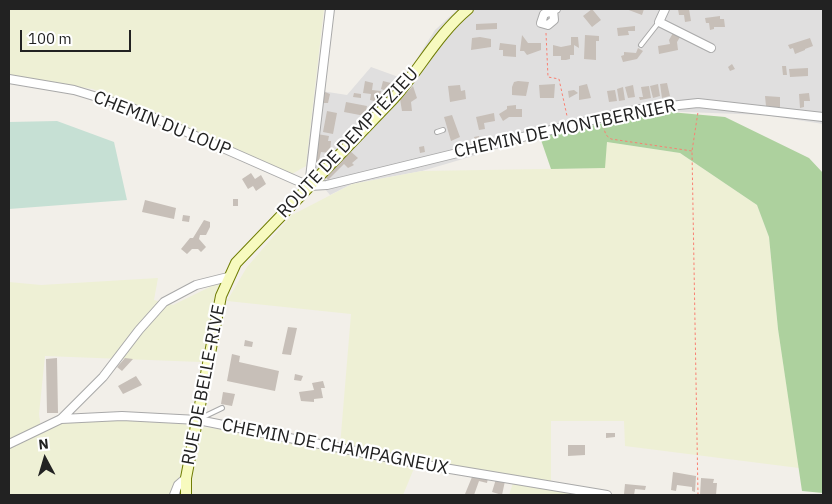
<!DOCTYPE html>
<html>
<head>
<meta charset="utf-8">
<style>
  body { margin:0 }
  #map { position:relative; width:832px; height:504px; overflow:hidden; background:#f2efe9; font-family:"IBM Plex Sans",sans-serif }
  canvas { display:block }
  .frame { position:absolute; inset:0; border:10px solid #222; pointer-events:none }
  .north { position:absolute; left:20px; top:434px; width:50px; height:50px; -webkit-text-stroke:4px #fff; paint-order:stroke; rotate:354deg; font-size:14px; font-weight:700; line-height:20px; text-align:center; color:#222 }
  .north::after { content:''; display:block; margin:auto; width:18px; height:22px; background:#222; clip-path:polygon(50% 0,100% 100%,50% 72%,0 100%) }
  .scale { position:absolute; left:20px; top:30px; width:111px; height:22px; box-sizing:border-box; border:2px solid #222; border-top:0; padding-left:6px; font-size:15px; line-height:18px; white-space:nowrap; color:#222; -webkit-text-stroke:4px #fff; paint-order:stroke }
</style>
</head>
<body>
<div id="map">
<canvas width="832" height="504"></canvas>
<div class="frame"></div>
<div class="north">N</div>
<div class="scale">100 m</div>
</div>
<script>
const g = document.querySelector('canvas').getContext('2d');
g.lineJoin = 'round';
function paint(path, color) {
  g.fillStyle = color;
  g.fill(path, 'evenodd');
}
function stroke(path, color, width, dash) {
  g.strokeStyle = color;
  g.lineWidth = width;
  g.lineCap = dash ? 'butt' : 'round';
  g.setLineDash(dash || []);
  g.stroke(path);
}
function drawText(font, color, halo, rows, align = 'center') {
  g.font = font + ' "IBM Plex Sans",sans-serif';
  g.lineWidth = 4.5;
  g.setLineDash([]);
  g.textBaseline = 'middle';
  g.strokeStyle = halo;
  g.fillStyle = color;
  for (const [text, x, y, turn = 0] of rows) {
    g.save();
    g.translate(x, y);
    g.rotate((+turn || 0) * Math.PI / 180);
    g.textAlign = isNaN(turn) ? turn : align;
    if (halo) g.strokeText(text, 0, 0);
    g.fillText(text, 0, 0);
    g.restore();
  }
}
paint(new Path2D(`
  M 458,9 L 823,9 L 823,124 L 765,115 L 659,111 L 531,139 L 422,171 L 352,184 L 330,195 L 306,166 L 315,90 L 347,95 L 371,67 L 404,79 L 435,30 Z`), '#e0dfdf');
paint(new Path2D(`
  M 9,9 L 324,9 L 306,166 L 292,174 L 93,89 L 9,77 Z
  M 607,142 L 680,153 L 757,205 L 769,237 L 778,329 L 799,468 L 625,446 L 624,421 L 551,421 L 551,483 L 573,488 L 571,495 L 509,495 L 513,483 L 415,466 L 403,495 L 9,495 L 9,282 L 41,285 L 158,278 L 154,300 L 173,305 L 220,282 L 201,362 L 45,356 L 39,414 L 41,430 L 63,421 L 98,419 L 182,424 L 340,446 L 351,314 L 227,301 L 247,267 L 292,215 L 352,184 L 422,171 L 604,168 Z`), '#eef0d5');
paint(new Path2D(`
  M 659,111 L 725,117 L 809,158 L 823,173 L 823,493 L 802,491 L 778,329 L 769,237 L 757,205 L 680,153 L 607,142 L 605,168 L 551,169 L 540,137 Z`), '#add19e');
paint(new Path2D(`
  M 57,121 L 114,142 L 127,200 L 9,209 L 9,122 Z`), '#c6e0d4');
paint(new Path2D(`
  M 592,9 L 601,20 L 592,27 L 583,16 Z
  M 626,9 L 644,9 L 642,15 Z
  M 678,9 L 689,9 L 691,21 L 685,22 L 684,15 L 679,15 Z
  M 720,16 L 720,19 L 724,19 L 725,27 L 714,27 L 714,29 L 710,30 L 709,23 L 706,23 L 705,18 Z
  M 497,23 L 497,29 L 476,30 L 476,24 Z
  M 635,26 L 635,31 L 628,31 L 629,35 L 618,36 L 617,28 Z
  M 673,33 L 680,37 L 677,42 L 678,50 L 659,54 L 658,46 L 670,44 L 669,40 Z
  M 522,35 L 528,43 L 541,43 L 541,50 L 527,55 L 524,51 L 520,51 Z
  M 585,35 L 599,36 L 599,41 L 596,41 L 596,60 L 584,59 Z
  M 480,37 L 491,39 L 491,47 L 471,50 L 472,38 Z
  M 571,37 L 578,37 L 579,48 L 574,45 L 574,55 L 570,55 L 570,59 L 566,60 L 561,60 L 561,56 L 553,56 L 553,45 L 561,47 L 571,45 Z
  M 810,38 L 813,46 L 805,49 L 805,50 L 795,54 L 793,48 L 790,49 L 788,45 Z
  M 500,43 L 516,45 L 516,57 L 503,56 L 503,50 L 499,50 Z
  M 638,48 L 643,51 L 637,59 L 623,62 L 621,56 L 624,55 L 624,52 L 636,53 Z
  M 732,64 L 735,69 L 730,71 L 728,67 Z
  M 782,66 L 786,66 L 787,75 L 783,75 Z
  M 808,68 L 808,76 L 790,77 L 789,69 Z
  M 365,81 L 373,83 L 372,90 L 381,91 L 378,102 L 370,100 L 371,94 L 363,93 Z
  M 383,81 L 391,83 L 391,85 L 398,88 L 393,93 L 381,89 Z
  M 518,81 L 529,82 L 526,96 L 512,95 L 512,87 L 514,82 Z
  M 667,83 L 670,96 L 662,98 L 660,84 Z
  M 555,84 L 554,98 L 540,98 L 539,85 Z
  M 587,84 L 591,98 L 579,100 L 579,86 Z
  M 658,84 L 660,96 L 653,98 L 650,86 Z
  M 460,85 L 461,91 L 465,90 L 466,99 L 450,102 L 448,86 Z
  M 633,85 L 635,97 L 628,98 L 625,87 Z
  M 413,86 L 417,98 L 411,102 L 412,111 L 402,111 L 400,99 Z
  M 649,86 L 651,98 L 640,100 L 639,97 L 643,97 L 641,87 Z
  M 623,87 L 625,100 L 619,101 L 617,89 Z
  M 574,90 L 578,93 L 569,98 L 568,91 Z
  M 615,90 L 617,101 L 609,102 L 607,91 Z
  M 325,92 L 330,94 L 328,103 L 323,103 Z
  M 354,93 L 361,94 L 361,98 L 353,97 Z
  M 809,93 L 810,101 L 804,101 L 804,107 L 800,108 L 799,94 Z
  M 765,96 L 780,97 L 780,108 L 766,106 Z
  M 346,102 L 367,106 L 365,116 L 344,112 Z
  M 516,105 L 516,109 L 522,109 L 522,117 L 509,117 L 503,121 L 499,114 L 507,109 L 507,106 Z
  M 327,111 L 337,113 L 333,134 L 323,132 Z
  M 494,113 L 495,121 L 484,123 L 485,129 L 479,130 L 476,117 Z
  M 452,115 L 460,137 L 451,141 L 444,117 Z
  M 317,134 L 329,136 L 328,141 L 331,141 L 330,153 L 321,152 L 318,164 L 312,163 Z
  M 479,136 L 480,140 L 475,142 L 474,137 Z
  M 424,146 L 425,152 L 420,153 L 419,147 Z
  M 349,150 L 358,158 L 352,163 L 354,165 L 348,168 L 344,164 L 328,180 L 324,175 Z
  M 251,173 L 255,179 L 261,175 L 266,184 L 256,191 L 253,186 L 248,189 L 242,179 Z
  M 233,199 L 238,199 L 238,206 L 233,206 Z
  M 145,200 L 176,208 L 174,219 L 142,212 Z
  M 183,215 L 190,216 L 189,222 L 182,221 Z
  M 204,220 L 210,222 L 210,227 L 206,235 L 200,235 L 199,239 L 206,247 L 201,252 L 198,249 L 192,249 L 187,254 L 181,249 L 190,238 L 193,238 Z
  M 288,327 L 297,328 L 291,355 L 282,354 Z
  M 245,340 L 253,342 L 252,347 L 244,346 Z
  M 232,354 L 240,356 L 239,362 L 279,371 L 275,391 L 227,381 Z
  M 57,358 L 58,413 L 47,413 L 46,359 Z
  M 125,358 L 133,359 L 122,371 L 117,367 Z
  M 295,374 L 303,376 L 301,381 L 294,380 Z
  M 136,376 L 142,385 L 123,394 L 118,386 Z
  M 323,381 L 325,388 L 321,388 L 323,398 L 314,399 L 314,402 L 301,401 L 299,392 L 314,390 L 312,383 Z
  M 223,392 L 235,394 L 232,406 L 221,404 Z
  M 606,433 L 615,433 L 615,437 L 606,438 Z
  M 568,445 L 585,445 L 585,455 L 568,456 Z
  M 673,472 L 696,476 L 695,492 L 692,491 L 692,487 L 677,485 L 676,491 L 671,490 Z
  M 472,477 L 488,478 L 487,483 L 479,481 L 474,495 L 468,495 L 465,494 Z
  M 701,478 L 714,479 L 713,483 L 717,483 L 716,495 L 700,495 Z
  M 496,479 L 505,481 L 502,495 L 492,492 Z
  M 625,484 L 646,486 L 645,490 L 635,489 L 634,495 L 624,494 Z`), '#c7bfb8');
const lane = new Path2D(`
  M 641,45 L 659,22
  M 437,132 L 443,130
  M 199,419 L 222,408`);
const street = new Path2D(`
  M 665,9 L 659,22 L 711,48
  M 553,10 L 554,20 L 548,25 L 541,23 L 544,14 L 556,9
  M 9,79 L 74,90 L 130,107 L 309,186 L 327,185 L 600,118 L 641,109 L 698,103 L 823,117
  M 309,186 L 330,9
  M 61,419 L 122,416 L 198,420 L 426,465 L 607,495
  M 9,444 L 61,419 L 103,377 L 139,330 L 164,302 L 196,285 L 228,277
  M 174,495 L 178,485 L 186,478`);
const secondary = new Path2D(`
  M 186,495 L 186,478 L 221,296 L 236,263 L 394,98 C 420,69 438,34 468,9`);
stroke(lane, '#a9a9a9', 6);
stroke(street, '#a9a9a9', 10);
stroke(secondary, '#707d05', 12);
stroke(new Path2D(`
  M 546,33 L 548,77 L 559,79 L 567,116
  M 603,126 L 606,135 L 611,139 L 692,151
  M 698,495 L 692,151 L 698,112`), '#fa8072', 1, [2.5, 2.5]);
stroke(lane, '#fff', 4);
stroke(street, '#fff', 8);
stroke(secondary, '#f7fabf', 10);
drawText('18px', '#222', '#fff', [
  ["CHEMIN DU LOUP",162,124,22],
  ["CHEMIN DE MONTBERNIER",565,129,-12],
  ["ROUTE DE DEMPTÉZIEU",348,143,-47],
  ["RUE DE BELLE-RIVE",204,385,-79],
  ["CHEMIN DE CHAMPAGNEUX",335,447,11]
]);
</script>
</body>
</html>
